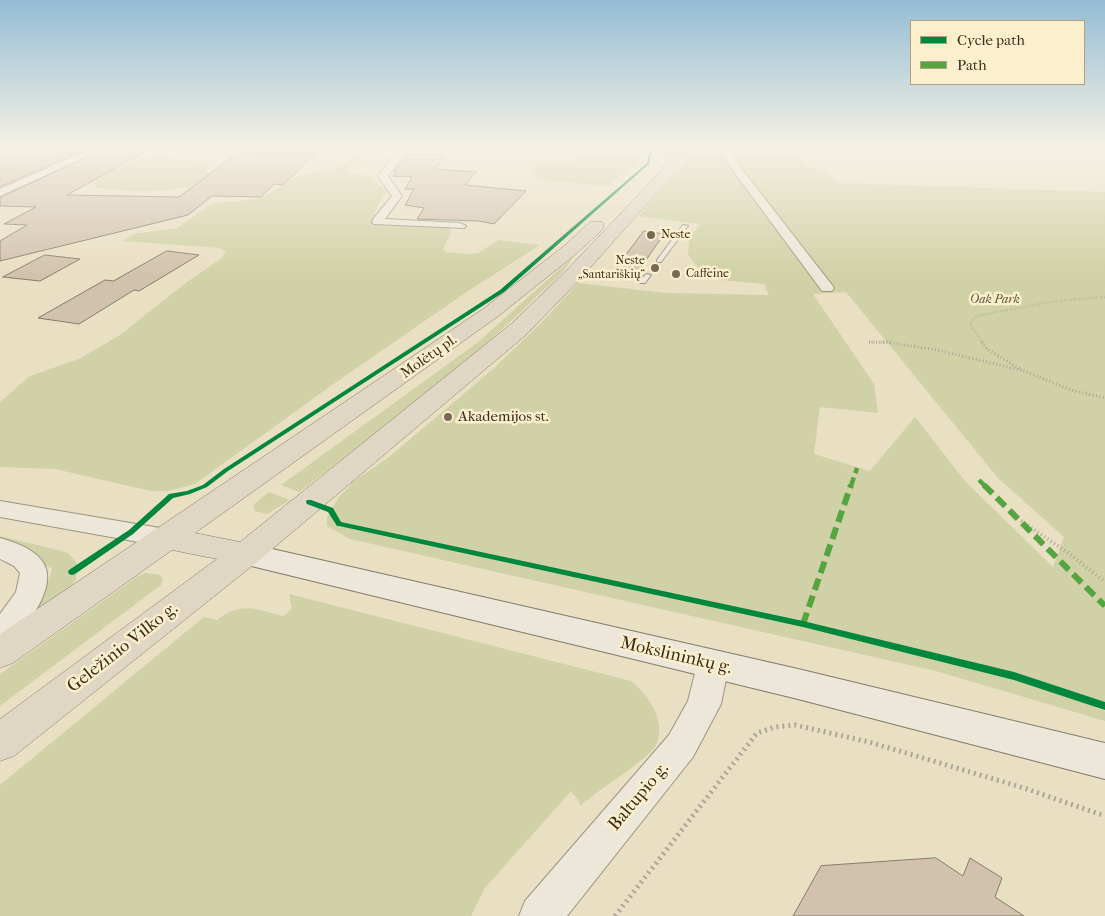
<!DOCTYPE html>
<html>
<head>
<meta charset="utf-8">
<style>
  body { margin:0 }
  #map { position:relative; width:1105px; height:916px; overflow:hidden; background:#e9dfc3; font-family:"IM FELL French Canon",serif }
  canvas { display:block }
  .legend { position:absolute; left:910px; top:20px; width:175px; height:65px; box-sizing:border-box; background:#fbefce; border:1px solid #aea085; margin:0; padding:6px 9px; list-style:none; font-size:15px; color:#3a2a18 }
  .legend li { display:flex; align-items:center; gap:10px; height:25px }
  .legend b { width:25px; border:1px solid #aea085 }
</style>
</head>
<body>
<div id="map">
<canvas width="1105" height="916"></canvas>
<ul class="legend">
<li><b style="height:6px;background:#00873e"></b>Cycle path</li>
<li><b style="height:6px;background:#54a440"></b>Path</li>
</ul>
</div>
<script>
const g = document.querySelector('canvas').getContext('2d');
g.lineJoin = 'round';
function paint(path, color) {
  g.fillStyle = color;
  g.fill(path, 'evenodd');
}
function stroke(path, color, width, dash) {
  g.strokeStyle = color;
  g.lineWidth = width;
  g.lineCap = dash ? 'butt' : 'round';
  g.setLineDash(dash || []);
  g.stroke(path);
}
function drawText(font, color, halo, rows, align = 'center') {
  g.font = font + ' "IM FELL French Canon",serif';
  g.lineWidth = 5;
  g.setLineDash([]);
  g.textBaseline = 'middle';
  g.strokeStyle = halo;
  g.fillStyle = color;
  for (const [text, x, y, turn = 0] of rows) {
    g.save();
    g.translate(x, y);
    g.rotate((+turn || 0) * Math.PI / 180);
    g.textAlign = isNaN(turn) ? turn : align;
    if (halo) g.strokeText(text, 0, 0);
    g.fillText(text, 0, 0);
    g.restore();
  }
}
paint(new Path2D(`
  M 364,147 L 372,147 L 345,171 L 371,177 L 387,191 L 378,205 L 372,222 L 378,225 L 447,227 L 452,231 L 443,249 L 446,252 L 466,254 L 478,253 L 499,240 L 540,245 L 468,291 L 332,385 L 195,484 L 168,491 L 151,491 L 55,469 L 0,467 L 0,402 L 30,376 L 79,359 L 120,335 L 187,282 L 222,258 L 226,252 L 219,248 L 124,241 L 133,234 L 177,228 L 211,204 L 261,198 L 299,176 L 344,165 Z
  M 613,147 L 644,147 L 639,162 L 606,186 L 544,180 L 536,177 L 530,171 L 537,164 L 570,163 L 576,161 L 573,152 L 600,151 Z
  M 693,147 L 789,147 L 810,168 L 820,167 L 838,183 L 1105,192 L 1105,702 L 1096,699 L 1096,708 L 1105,711 L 1105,721 L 936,671 L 350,539 L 327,526 L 327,518 L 339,497 L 354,481 L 389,457 L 492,370 L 540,324 L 578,283 L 665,293 L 769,295 L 764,284 L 722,280 L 709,276 L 701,271 L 688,255 L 689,239 L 700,224 L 639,216 L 683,165 ZM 846,292 L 998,478 L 1064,537 L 1053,567 L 965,481 L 915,417 L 870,471 L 814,454 L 820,407 L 878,413 L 874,384 L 813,294 Z
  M 171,156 L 172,159 L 206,161 L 210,163 L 206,170 L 208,174 C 195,196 119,193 95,187 L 94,183 C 116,165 143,156 171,156 Z
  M 572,258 C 566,272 547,286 536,297 C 463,369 380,431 299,492 L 281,485 L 477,343 Z
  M 269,492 L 290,500 L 267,514 L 255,511 L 253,505 Z
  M 0,536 L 62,551 L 69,554 L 77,563 L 76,579 L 71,588 L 0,639 L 0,612 L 49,581 L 52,568 L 0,555 Z
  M 146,573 L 160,575 L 163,580 L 161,585 L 0,706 L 0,674 L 138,576 Z
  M 289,594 L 631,681 C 648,695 667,721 656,745 C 649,759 596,791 580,806 L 579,801 L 571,791 L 485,888 L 471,916 L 0,916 L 0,785 L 204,617 L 217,620 C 241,601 256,609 283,616 L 292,609 Z`), '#d0d1a6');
const building = new Path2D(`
  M 0,147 L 89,147 L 0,187 Z
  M 109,147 L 154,147 L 67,195 L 179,197 L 238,152 L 316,153 L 283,185 L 274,184 L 261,197 L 212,196 L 188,215 L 0,261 L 0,241 L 27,225 L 4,224 L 36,207 L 0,206 L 0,198 Z
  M 408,154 L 444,155 L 436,169 L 476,172 L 465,185 L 526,191 L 494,224 L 478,221 L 417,219 L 424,208 L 405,205 L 414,189 L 405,189 L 412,177 L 393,176 L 396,172 L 394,172 Z
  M 644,231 L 664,234 L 637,273 L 615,270 Z
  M 167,251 L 199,255 L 139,291 L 134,290 L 79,324 L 38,318 L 105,280 L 113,281 Z
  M 45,255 L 80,259 L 40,281 L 3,277 Z
  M 936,858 L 963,876 L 970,858 L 1002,878 L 995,897 L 1024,916 L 793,916 L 821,866 Z`);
paint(building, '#d2c2ad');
stroke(building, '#837b6b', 1);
const service = new Path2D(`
  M 683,225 L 688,226 L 661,262 L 657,262 L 657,260 Z
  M 646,274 L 651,275 L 645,283 L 641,283 L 639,282 Z`);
const minor = new Path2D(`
  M 95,147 L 107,147 L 0,196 L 0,189 Z
  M 401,147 L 410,147 L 388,176 L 402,196 L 385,219 L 460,223 L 466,226 L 464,228 L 374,224 L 372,222 L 374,218 L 392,196 L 378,176 Z
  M 723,147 L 731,147 L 733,156 L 741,168 L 832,285 L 834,288 L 832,291 L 822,291 L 734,172 L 723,156 Z`);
const tertiary = new Path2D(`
  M 0,501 L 166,529 L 176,531 L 179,538 L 176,545 L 166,547 L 0,517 Z
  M 0,538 C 47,551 61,572 33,615 C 24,629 16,641 0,646 L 0,614 L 16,592 L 20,573 L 14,566 L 0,559 Z
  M 713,652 L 724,656 L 729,665 L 721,704 L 693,757 L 567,916 L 519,916 L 525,901 L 669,735 L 688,701 L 697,665 L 702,656 Z`);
const secondary = new Path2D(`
  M 246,543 L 798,669 L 1105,743 L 1105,779 L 798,699 L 235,562 L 231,554 L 235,546 Z`);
const trunk = new Path2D(`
  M 675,147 L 688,147 L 671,177 L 581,278 L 527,334 L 257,562 L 14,756 L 0,761 L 0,719 L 217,559 L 172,550 L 13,663 L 0,668 L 0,634 L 483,309 L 564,246 L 590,222 L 602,222 L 604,226 L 602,230 L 576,254 L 497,317 L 195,533 L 240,542 L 511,324 L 567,270 L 660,172 Z`);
stroke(service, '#9b9482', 2);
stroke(minor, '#9b9482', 2);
stroke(tertiary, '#9b9482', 2);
stroke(secondary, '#837b6b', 2);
stroke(trunk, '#837b6b', 1);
stroke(new Path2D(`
  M 841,147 L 856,161 L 851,169
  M 0,164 L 44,147
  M 0,168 L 15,169`), '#aca699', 2, [0.5, 1]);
stroke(new Path2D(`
  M 869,342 L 891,343
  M 983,343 L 970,324 L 976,316 L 1056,301 L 1105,297`), '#aca699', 2.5, [0.5, 2]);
stroke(new Path2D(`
  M 869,342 L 886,342 L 937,350 L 1024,371 L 1071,390 L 1105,398
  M 982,342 L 987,349 L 1022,370`), '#aca699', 3, [1, 2.5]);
stroke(new Path2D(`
  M 1021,521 L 1067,552 L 1105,582`), '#aca699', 4, [1, 3]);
stroke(new Path2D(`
  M 615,916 L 757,733 L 775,727 L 795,725 L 869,742 L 1024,788 L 1105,816`), '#aca699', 5, [2, 4]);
paint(service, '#ece7d9');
paint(minor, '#ece7d9');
paint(tertiary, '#ece7d9');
paint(secondary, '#ece7d9');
paint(trunk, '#dfd6c4');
stroke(new Path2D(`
  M 979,480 L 985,486
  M 851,486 L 857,468`), '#54a440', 4.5, [9, 4.5]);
stroke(new Path2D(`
  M 984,485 L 1105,606
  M 803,624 L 851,485`), '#54a440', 6, [12, 6]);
paint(new Path2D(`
  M 650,147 L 653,147 L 649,164 L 504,292 L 228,471 L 207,487 L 190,494 L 173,498 L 133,534 L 75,574 L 72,575 L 69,574 L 68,572 L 69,570 L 129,530 L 169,494 L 187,491 L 203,485 L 224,469 L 500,290 L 647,163 Z
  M 307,500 L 311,500 L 333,508 L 341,522 L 803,621 L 1014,672 L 1105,702 L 1105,710 L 1014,680 L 803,627 L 339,526 L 337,526 L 328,512 L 307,504 L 306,502 Z`), '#00873e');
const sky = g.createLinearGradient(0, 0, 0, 276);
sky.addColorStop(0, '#94bcd5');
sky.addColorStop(0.53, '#f5f1e4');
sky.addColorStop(1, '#f5f1e400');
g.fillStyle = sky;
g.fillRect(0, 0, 1105, 276);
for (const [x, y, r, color] of [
  [651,235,5,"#776954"],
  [655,268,5,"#776954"],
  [676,274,5,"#776954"],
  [448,417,5,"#776954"]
]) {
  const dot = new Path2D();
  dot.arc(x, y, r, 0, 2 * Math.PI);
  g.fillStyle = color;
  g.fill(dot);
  stroke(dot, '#fbefce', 2);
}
drawText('12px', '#3a2a18', '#fbefce', [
  ["Neste",661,235],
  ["Neste",645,261,"right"],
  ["„Santariškių“",645,275,"right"],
  ["Caffeine",686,274]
], 'left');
drawText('italic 12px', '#5a5136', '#fbefce', [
  ["Oak Park",995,300]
]);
drawText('15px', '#3a2a18', '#fbefce', [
  ["Molėtų pl.",429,357,-35]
]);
drawText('15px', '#3a2a18', '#fbefce', [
  ["Akademijos st.",458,417]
], 'left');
drawText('18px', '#3a2a18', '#fbefce', [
  ["Geležinio Vilko g.",123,648,-38],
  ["Mokslininkų g.",676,656,13],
  ["Baltupio g.",639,797,-50]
]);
</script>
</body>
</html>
